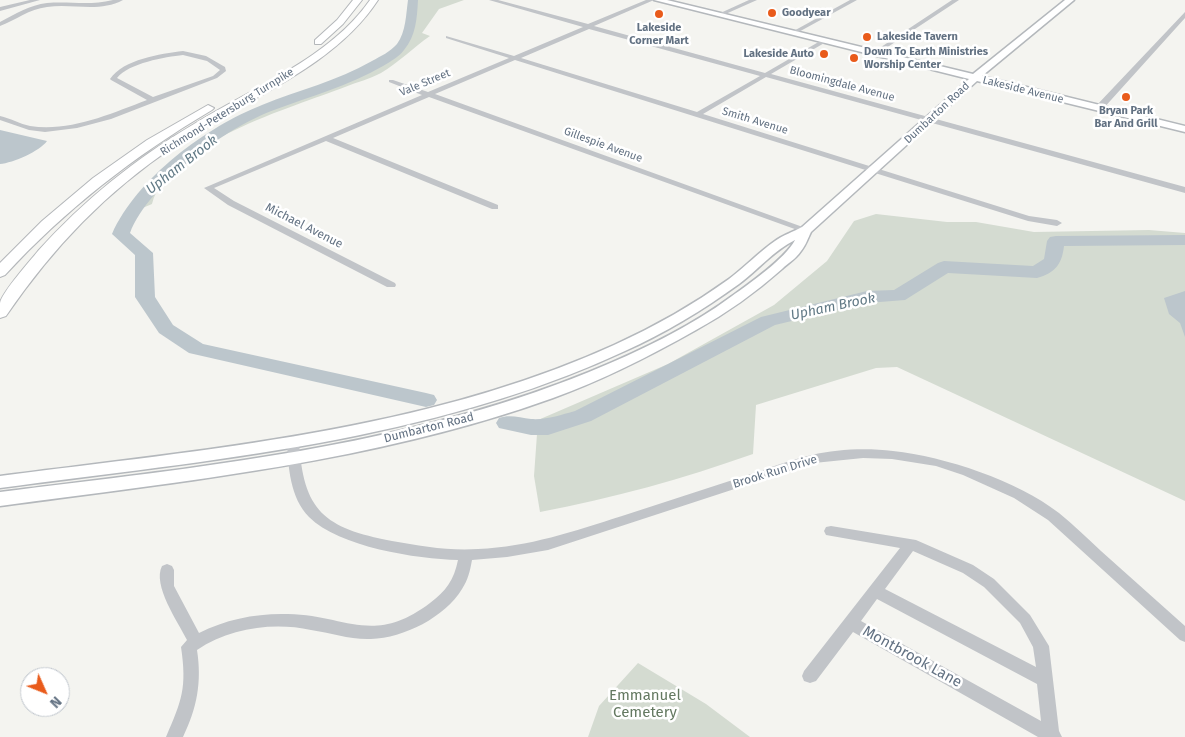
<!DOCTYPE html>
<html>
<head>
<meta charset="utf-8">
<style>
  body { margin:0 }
  #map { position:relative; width:1185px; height:737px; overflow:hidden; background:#f4f4f0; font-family:"Fira Sans",sans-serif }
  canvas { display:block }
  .north { position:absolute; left:20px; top:667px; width:50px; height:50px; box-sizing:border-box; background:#fff; border:1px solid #c0c6cd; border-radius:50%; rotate:134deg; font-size:14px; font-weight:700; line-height:20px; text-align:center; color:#627182 }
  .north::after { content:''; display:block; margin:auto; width:18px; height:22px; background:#e95b1b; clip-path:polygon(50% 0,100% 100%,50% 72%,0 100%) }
</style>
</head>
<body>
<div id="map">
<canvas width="1185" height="737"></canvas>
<div class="north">N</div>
</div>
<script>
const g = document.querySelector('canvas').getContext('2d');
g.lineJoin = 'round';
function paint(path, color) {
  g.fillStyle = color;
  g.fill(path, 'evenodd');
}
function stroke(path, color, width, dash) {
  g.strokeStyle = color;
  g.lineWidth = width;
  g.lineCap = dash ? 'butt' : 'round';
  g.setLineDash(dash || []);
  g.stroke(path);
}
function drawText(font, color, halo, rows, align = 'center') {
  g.font = font + ' "Fira Sans",sans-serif';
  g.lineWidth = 5;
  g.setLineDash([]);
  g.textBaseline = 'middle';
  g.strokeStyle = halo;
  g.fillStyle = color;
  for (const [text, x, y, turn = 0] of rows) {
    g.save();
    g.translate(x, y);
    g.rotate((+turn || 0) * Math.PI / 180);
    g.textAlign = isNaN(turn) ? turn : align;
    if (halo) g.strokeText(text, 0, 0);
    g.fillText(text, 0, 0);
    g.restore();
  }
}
paint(new Path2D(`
  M 412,0 L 464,0 L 439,9 L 422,33 L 430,36 C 414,47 398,63 381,73 C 370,79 357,82 345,87 C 291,108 169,142 152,204 L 133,212 C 134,198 150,190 159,180 C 193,144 240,117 287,101 C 311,93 336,88 359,77 C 375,70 387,55 403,48 L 409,35 L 408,25 L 414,14 Z
  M 876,214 L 947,222 L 976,222 L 1034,232 L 1149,230 L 1185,233 L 1185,501 L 897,367 L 876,368 L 756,405 L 753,454 C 682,479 614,498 540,512 L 534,476 L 538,420 L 668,364 L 774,305 L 827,261 L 854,221 Z
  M 638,663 L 706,704 L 750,737 L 588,737 L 599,706 Z`), '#d4dbd1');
paint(new Path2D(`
  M 0,130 L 47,141 C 40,151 13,163 0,164 Z
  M 1185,291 L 1185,337 L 1180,323 L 1169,314 L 1164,298 Z`), '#bcc6cc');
paint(new Path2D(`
  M 408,0 L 418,0 C 417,18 416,36 404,50 C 399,57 391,61 383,66 C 349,86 311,96 274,110 C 225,128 150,183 130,233 L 153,253 L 155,297 L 173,325 L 203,344 L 426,393 L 434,395 L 437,400 L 434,405 L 426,407 L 189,353 L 159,333 L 135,297 L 135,255 L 112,234 C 137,178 206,127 262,105 C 299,90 337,81 372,61 C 381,56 390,52 397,44 C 406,32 406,14 408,0 Z
  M 1185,235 L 1185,245 L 1064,246 C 1062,264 1055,273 1037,278 L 948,273 L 905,300 L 867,303 L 775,325 L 591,421 L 548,435 L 531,435 L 499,428 L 496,423 L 499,418 C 510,414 520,418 531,419 C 547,420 560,415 575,411 L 761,317 L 867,291 L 894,290 L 938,263 L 944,261 L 1033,266 L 1044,259 L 1047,241 L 1050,237 L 1056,236 Z`), '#bcc6cc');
const major = new Path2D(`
  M 654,0 L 667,0 L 973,74 L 1065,0 L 1074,0 L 982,76 L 1185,126 L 1185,132 L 977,81 L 811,232 C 808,238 806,245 801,251 C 796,259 788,263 782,269 C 755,293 727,313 696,330 C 650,356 603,380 553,398 C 376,462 185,481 0,506 L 0,492 C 198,467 402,448 589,372 C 638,352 689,328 732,296 C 749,284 786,258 795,240 C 773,251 758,270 739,284 C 703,310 665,333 625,351 C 430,442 210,460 0,488 L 0,476 C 207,449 422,432 614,345 C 654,327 693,305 729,279 C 745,267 759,252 775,241 C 783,235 793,232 802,227 L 969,79 Z`);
const highway = new Path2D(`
  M 353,0 L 362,0 L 343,24 L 321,44 L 315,44 L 315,40 L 337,20 Z
  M 370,0 L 378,0 C 333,69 243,100 176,145 C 105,193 54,246 6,316 L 0,318 C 0,313 0,307 0,303 C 2,292 30,261 38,251 C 83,201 136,158 194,124 C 252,88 330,58 370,0 Z
  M 208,105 L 214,108 L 212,110 C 134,156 66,209 5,275 L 0,277 L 0,263 L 42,221 L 93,178 L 147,140 Z`);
stroke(major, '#b4b8bc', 3);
stroke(highway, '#b4b7ba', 2);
paint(new Path2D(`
  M 30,0 L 40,0 L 0,11 L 0,7 Z
  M 113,0 L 123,0 C 99,13 72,3 47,7 C 29,9 16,20 0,26 L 0,22 C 15,14 30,5 47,3 C 71,1 88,6 113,0 Z
  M 489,0 L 498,0 L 588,24 L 646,0 L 654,0 L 594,26 L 765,73 L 822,40 L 826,40 L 826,42 L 771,74 L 1185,187 L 1185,193 L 766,77 L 703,114 L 1029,216 L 1057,220 L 1062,223 L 1057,226 L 1028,221 L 515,60 L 435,94 L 811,230 L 809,232 L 803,232 L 429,97 L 333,138 L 498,205 L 498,209 L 492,209 L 326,141 L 214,188 L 234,201 L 395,283 L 396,285 L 395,287 L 387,287 L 228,205 L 204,188 L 422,95 L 389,82 L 389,80 L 393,80 L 428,92 L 509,58 L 446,38 L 446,36 L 514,56 L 583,27 ZM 589,29 L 760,76 L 697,112 L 521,58 Z
  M 749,0 L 757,0 L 721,16 L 716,15 Z
  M 850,0 L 857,0 L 795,34 L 790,33 Z
  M 952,0 L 959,0 L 877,54 L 872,53 Z
  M 1185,12 L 1185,18 L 1102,110 L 1096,110 L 1096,106 Z
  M 183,51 L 206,56 L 225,67 L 226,71 L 217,78 L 111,119 L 77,128 L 45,132 L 29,130 L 0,120 L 0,116 C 10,118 20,124 30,126 C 70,132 110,114 147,100 L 111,80 L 110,79 C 124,59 160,54 183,51 ZM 183,55 L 207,61 L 220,70 L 213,76 L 153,97 L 117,78 C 129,63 165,57 183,55 Z
  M 293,437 L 297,438 L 299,441 C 303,511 324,528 392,541 C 420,546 449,551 478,549 C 529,547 574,531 622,516 C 664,502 706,489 748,475 C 769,468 790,460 812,455 C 837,449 867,448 893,451 C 946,457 1016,480 1059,513 C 1074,525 1087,538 1101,551 C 1129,576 1157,601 1185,626 L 1185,642 L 1180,640 L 1048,520 L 1014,498 L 963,475 L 936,466 L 892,459 L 863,458 L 814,463 L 548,550 L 507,557 L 472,560 C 470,571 468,580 462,589 C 445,617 404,638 371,639 C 351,640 331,633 311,630 C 273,622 230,628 197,650 C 202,682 197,708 183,737 L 166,737 C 182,700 187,688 181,647 L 187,640 C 178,622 152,585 162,566 L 167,564 L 172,566 L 174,570 L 174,586 L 199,633 C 226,619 258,613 288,614 C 346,615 373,646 430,603 C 446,591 454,580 458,560 C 417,559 339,547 309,517 C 290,498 288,466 287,441 L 289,438 Z
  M 831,526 L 916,540 L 973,565 L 994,579 L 1030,615 L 1049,646 L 1059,731 L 1062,737 L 1038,737 L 853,632 L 816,681 L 810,683 L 804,681 L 802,676 L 804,671 L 900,548 L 826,535 L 824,531 L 826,527 ZM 913,551 L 963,573 L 984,587 L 1020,623 L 1033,647 L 1036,667 L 885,589 ZM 877,599 L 1037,684 L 1041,721 L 861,621 Z`), '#c1c4c8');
paint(major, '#fff');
paint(highway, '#fff');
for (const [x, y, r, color] of [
  [772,13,5,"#e95b1b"],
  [659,14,5,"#e95b1b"],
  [867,37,5,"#e95b1b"],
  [824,54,5,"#e95b1b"],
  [854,58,5,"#e95b1b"],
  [1126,97,5,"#e95b1b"]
]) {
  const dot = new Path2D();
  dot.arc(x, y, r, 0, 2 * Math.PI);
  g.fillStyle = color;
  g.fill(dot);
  stroke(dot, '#fff', 2);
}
drawText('bold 11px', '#627182', '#fff', [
  ["Goodyear",782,13],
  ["Lakeside",659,28,"center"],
  ["Corner Mart",659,41,"center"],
  ["Lakeside Tavern",877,37],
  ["Down To Earth Ministries",864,52],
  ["Worship Center",864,65],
  ["Lakeside Auto",814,54,"right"],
  ["Bryan Park",1126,111,"center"],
  ["Bar And Grill",1126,124,"center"]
], 'left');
drawText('11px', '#627182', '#fff', [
  ["Vale Street",425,83,-23],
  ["Bloomingdale Avenue",842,84,15],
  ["Lakeside Avenue",1023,90,14],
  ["Richmond-Petersburg Turnpike",227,112,-32],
  ["Dumbarton Road",937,113,-43],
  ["Smith Avenue",755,121,17],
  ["Gillespie Avenue",603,145,20]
]);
drawText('12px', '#627182', '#fff', [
  ["Michael Avenue",304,226,27],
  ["Dumbarton Road",429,428,-14],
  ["Brook Run Drive",775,472,-17]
]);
drawText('italic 14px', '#627a86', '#fff', [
  ["Upham Brook",182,165,-38],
  ["Upham Brook",833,307,-12]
]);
drawText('15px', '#627182', '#fff', [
  ["Montbrook Lane",912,657,29]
]);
drawText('15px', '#647961', '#fff', [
  ["Emmanuel",645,696],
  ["Cemetery",645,713]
]);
</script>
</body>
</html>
